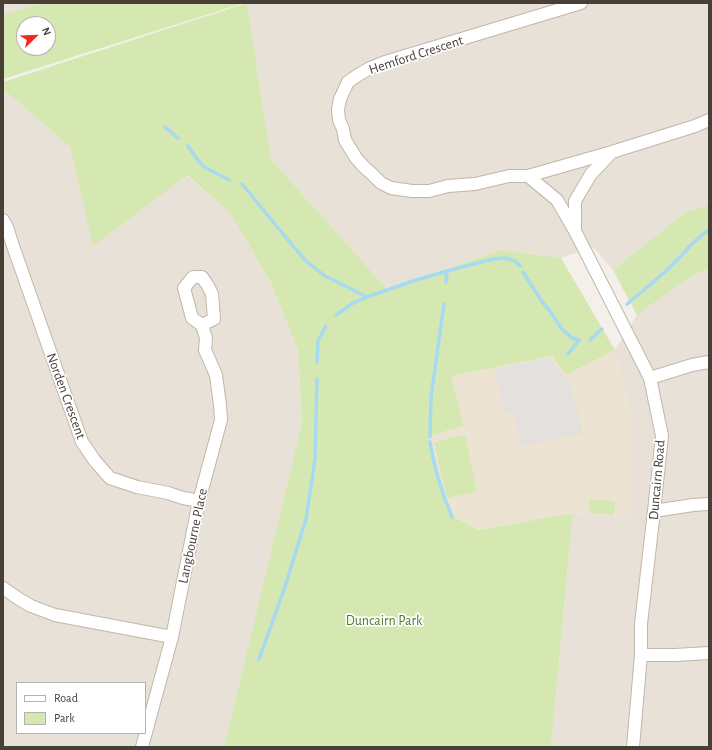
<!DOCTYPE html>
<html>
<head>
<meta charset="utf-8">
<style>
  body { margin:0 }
  #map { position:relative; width:712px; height:750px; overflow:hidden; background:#f4efe9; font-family:"Alegreya Sans",sans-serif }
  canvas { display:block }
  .frame { position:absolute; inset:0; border:4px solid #483f37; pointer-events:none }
  .legend { position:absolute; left:16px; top:682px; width:130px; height:52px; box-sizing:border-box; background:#fff; border:1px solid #b6b2af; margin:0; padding:5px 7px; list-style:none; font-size:12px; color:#483f37 }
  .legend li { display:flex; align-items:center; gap:8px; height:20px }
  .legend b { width:20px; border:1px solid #b6b2af }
  .north { position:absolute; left:16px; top:16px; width:40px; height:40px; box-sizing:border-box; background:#fff; border:1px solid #b6b2af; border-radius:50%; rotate:67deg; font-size:11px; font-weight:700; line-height:16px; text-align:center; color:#483f37 }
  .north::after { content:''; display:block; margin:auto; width:14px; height:18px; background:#f7251d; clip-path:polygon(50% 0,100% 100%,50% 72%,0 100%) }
</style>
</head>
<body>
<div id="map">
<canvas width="712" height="750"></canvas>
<div class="frame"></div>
<ul class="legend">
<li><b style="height:5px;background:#fff"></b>Road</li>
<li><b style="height:11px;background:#d6e8b2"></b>Park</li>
</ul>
<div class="north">N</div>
</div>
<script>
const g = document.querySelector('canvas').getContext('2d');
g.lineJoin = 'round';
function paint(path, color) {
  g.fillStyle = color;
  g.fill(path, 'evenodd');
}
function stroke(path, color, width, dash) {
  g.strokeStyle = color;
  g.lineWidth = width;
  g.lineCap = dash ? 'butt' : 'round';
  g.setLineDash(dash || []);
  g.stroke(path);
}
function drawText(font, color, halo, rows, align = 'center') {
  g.font = font + ' "Alegreya Sans",sans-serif';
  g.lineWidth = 3.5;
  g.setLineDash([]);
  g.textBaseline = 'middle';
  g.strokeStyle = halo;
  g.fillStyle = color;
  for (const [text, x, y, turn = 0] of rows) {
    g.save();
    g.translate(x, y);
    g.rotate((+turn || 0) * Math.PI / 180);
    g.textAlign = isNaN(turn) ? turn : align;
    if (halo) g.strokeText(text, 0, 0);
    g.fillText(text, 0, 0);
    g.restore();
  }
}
paint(new Path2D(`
  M 3,3 L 43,3 L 3,15 Z
  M 247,3 L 709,3 L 709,205 L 686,212 L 613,270 L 593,247 L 561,258 L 501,250 L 387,289 L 271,159 Z
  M 3,89 L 70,147 L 93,245 L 186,175 L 230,213 L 270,281 L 298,351 L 302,424 L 224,747 L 3,747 ZM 17,683 L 145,683 L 145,733 L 17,733 Z
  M 709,268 L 709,747 L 551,747 L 573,513 L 631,518 L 633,421 L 615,350 L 637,315 L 692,276 Z`), '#e8e1d7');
paint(new Path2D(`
  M 615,350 L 633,421 L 632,518 L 573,513 L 478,530 L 451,515 L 429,436 L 464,426 L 451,376 L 552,356 L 568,375 Z`), '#ede3d3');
paint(new Path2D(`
  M 42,3 L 244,3 L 3,79 L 3,15 ZM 24,24 L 48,24 L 48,48 L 24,48 Z
  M 247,3 L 271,159 L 387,289 L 501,250 L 561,258 L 615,350 L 567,375 L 552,356 L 451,376 L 464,426 L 429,436 L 451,515 L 478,530 L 573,513 L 551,747 L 224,747 L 302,423 L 298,351 L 270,281 L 230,213 L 187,175 L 93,246 L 70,147 L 3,89 L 3,82 Z
  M 709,205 L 709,268 L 692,276 L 637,315 L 613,270 L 686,212 Z
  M 465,435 L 477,492 L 447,498 L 434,442 Z
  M 589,499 L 615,501 L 614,515 L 589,513 Z`), '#d6e8b2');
paint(new Path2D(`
  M 549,358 L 571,384 L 583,434 L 522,446 L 514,412 L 505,414 L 495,369 Z`), '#e3e0dd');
stroke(new Path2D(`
  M 165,127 L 178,138
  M 188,146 L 200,163 L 206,168 L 229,180
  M 242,184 L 283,234 L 306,261 L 325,276 L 367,297
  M 523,272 L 543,303 L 550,311 L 561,328 L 572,338 L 579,340 L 568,354
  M 446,282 L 447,271
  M 627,304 C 641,292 657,280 671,266 C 684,254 694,239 709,230
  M 336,315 L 353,303 L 367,297 L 413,281 L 447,271 L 493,259 L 505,258 L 515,261 L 520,266
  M 590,340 L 602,329
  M 317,362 L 318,341 L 326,326
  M 430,437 L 431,397 L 444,304
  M 430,442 C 434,468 442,493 452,517
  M 259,659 L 285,587 L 306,519 L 315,459 L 317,379`), '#a6daf0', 3.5);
const street = new Path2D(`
  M 581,3 L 385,62 L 370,68 L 358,75 L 348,82 L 340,99 L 338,109 L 339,120 L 343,129 L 345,140 L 356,158 L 364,167 L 372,174 L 381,183 L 391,188 L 412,191 L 429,191 L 448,186 L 475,184 L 509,176 L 528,176 L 612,152 L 695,126 L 709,120
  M 528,176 L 557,200 L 575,231 L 650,378 L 662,436 L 654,511 L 641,624 L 641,655 L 633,747
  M 3,220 L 7,227 L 13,246 L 82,442 L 95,461 L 110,478 L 137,487 L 168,493 L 183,498 L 199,501
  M 575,230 L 575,201 L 591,174 L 611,153
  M 650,378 L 692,365 L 709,362
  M 654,511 L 693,505 L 709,504
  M 3,588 L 19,599 L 31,606 L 55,615 L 172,637
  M 641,655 L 675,655 L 709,653
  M 142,747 L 172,637 L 199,501 L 221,420 L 220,405 L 216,375 L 205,350 L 206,338 L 202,325 L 192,318 L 184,288 L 193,277 L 202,277 L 208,286 L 212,294 L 214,319 L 202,325`);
stroke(street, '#c0b6ab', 14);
stroke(street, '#fff', 12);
drawText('14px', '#483f37', '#fff', [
  ["Hemford Crescent",416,55,-18],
  ["Norden Crescent",66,396,70],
  ["Duncairn Road",657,480,-85],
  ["Langbourne Place",193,536,-78]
]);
drawText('14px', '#517a2a', '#fff', [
  ["Duncairn Park",384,621]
]);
</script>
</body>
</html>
